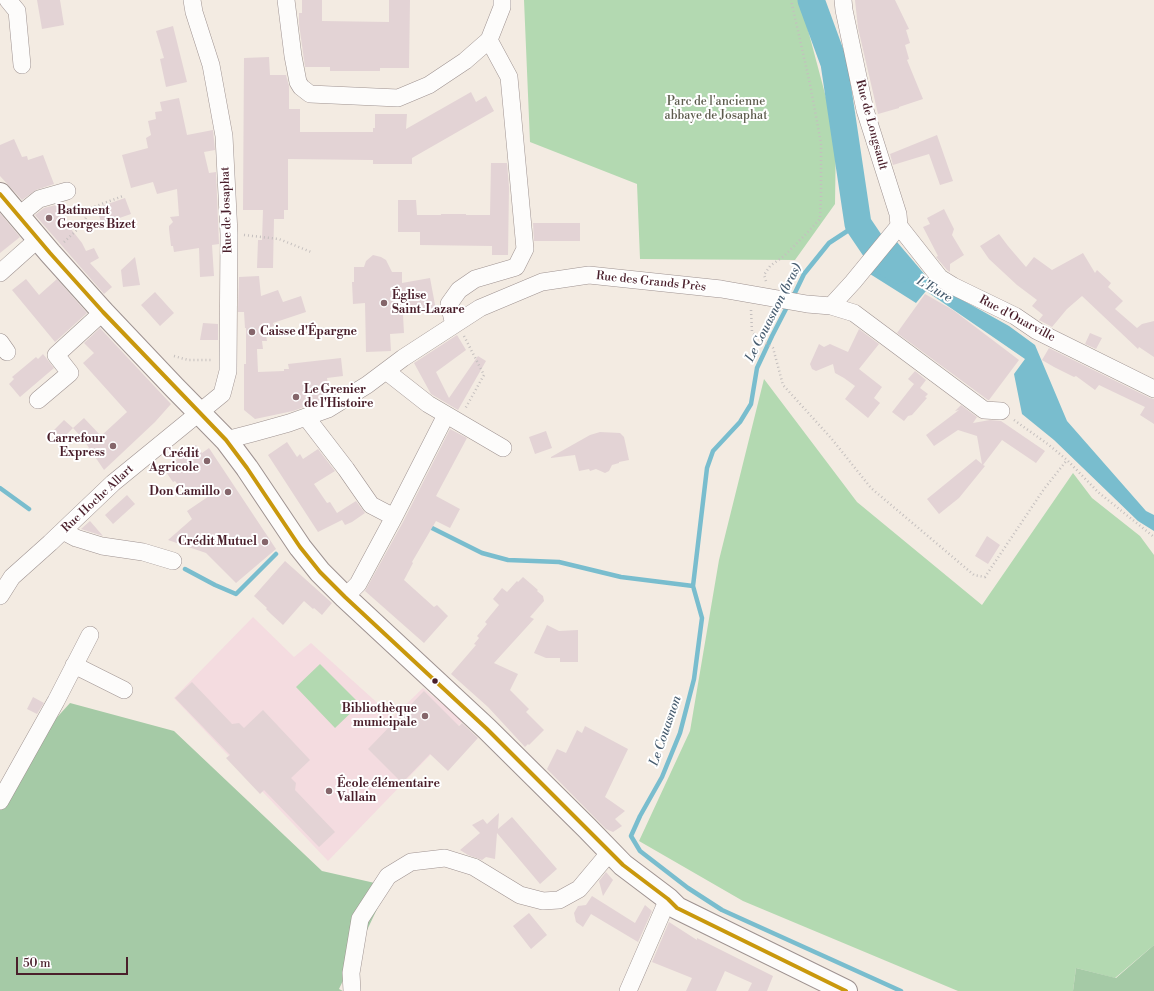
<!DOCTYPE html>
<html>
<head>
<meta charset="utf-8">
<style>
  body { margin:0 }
  #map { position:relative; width:1154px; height:991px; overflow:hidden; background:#f3ebe2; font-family:"Libre Bodoni",serif }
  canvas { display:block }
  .scale { position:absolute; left:16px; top:957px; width:112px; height:18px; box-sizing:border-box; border:2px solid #4a1f2b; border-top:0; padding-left:5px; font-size:12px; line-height:14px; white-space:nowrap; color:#4a1f2b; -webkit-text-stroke:3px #fff; paint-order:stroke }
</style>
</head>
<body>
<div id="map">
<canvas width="1154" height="991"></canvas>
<div class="scale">50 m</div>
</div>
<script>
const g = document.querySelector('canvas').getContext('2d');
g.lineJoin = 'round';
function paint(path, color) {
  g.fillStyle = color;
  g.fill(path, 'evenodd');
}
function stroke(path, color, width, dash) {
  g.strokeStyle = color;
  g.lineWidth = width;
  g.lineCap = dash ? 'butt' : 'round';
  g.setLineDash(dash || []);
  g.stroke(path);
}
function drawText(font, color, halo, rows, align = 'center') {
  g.font = font + ' "Libre Bodoni",serif';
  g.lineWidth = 4;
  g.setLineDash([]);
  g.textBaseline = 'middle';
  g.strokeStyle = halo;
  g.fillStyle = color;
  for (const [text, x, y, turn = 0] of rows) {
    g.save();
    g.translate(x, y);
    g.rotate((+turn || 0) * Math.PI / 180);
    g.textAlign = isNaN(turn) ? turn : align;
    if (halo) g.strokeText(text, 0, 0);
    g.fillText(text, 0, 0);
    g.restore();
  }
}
paint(new Path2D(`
  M 253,617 L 294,657 L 311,643 L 393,717 L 423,688 L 463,721 L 328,861 L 174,698 Z`), '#f4dce0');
paint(new Path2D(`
  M 524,0 L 800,0 L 836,135 L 835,204 L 795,260 L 640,259 L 637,184 L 530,142 Z
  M 764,379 L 857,502 L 982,605 L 1073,473 L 1092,498 L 1140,536 L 1154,555 L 1154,945 L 1115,978 L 1076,968 L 1073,991 L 958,991 L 743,901 L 639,841 L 690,731 L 719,560 Z
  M 320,664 L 360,704 L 335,728 L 296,687 Z`), '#b3d9b1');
paint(new Path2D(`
  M 70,703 L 174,731 L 322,871 L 388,886 L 339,989 L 343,991 L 0,991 L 0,792 L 12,767 Z
  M 1154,945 L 1154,991 L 1073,991 L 1076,968 L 1116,978 Z`), '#a5caa6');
paint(new Path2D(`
  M 897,242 L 932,283 L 1009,326 L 1035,345 L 1067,421 L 1146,511 L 1154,515 L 1154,531 L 1138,521 L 1054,440 L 1022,414 L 1014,374 L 1025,359 L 926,291 L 916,303 L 870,274 Z`), '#79bdce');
stroke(new Path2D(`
  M 792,299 L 804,274 L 829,243 L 858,224
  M 788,305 L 772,336 L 757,368 L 751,404 L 740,422 L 713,451 L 707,468 L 693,586 L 702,618 L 694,679 L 680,733 L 662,777 L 640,816 L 631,836 L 640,851 L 688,888 L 722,910 L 901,991
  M 0,488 L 29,509
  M 430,527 L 482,553 L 508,560 L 559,562 L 621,577 L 693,586
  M 185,569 L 215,585 L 236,594 L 276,554`), '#79bdce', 4.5);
stroke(new Path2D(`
  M 811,0 L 834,63 L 858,224 L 883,261 L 898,270`), '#79bdce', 27);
paint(new Path2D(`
  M 37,0 L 60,0 L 64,25 L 42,29 Z
  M 302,0 L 322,0 L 322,21 L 389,22 L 389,0 L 410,0 L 409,68 L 380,68 L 380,71 L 330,71 L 330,67 L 305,67 L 299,24 L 299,13 L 302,13 Z
  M 855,0 L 895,0 L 909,29 L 906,30 L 910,43 L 905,45 L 909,59 L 907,60 L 923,99 L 899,107 L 899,108 L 878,114 L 858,28 Z
  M 173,26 L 187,82 L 166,87 L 160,59 L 164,58 L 156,31 Z
  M 269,57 L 270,75 L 286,75 L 289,86 L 289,109 L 300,109 L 300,132 L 373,132 L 373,128 L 375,128 L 375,114 L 407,114 L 406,129 L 471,92 L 476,102 L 486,96 L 494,111 L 412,158 L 412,164 L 373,164 L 373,160 L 288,159 L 288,210 L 284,210 L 284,219 L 274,219 L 273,268 L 257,268 L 258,240 L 262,240 L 263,210 L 243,210 L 244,58 Z
  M 179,98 L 187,135 L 213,130 L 215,150 L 204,152 L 209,173 L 216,172 L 219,244 L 212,245 L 214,276 L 200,277 L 199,248 L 174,252 L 173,246 L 171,246 L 169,229 L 169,226 L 173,222 L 170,217 L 179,216 L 177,189 L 157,194 L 153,182 L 131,188 L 122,155 L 148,148 L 146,138 L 151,135 L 148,121 L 156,119 L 155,112 L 162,111 L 160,102 Z
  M 937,135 L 953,181 L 940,185 L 929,154 L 893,165 L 890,154 Z
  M 14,139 L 22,157 L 27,156 L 28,160 L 43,155 L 54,184 L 36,190 L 22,200 L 0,176 L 0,145 Z
  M 491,163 L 507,163 L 509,187 L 508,255 L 492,255 L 492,246 L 420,245 L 420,232 L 398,232 L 398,200 L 416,200 L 417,215 L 441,215 L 441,214 L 466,214 L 466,215 L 490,215 Z
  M 125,198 L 131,214 L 102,224 L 96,208 Z
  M 56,205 L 60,209 L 57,211 L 82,243 L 86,251 L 94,248 L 99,258 L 90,263 L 112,287 L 104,294 L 35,215 L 44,208 Z
  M 944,209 L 954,229 L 952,235 L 964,255 L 950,264 L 950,272 L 947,270 L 936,257 L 938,256 L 923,227 L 930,224 L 927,218 Z
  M 0,213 L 20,237 L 0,253 Z
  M 533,223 L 580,223 L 580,241 L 534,241 Z
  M 999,234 L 1008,246 L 1026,267 L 1034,257 L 1052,270 L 1083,253 L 1095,273 L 1097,270 L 1111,283 L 1108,287 L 1123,301 L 1115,309 L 1137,328 L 1142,324 L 1154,321 L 1154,357 L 1139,347 L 1138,349 L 1082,296 L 1067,309 L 1052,327 L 1039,320 L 1043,315 L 1032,306 L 1037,300 L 1017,285 L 989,259 L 980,246 Z
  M 373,255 L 381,257 L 386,260 L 392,272 L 402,272 L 402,283 L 430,278 L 436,310 L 403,315 L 404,333 L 390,334 L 391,351 L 366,352 L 365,303 L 353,304 L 352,282 L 354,282 L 354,267 L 364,267 L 366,261 Z
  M 135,257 L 140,285 L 123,287 L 121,270 Z
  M 259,276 L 261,296 L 278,290 L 283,302 L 301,296 L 306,312 L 273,323 L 274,326 L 265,328 L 267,341 L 262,341 L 263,349 L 257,349 L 258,372 L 284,371 L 284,369 L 289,369 L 288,364 L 341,358 L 343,376 L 327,378 L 330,396 L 324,400 L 293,411 L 255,419 L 244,410 L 244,364 L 246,364 L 246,328 L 245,328 L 244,312 L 238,312 L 239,277 Z
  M 26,279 L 39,295 L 57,279 L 87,313 L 55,342 L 12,290 Z
  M 155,292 L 174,313 L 160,326 L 141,305 Z
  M 925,294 L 953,310 L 1019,360 L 989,400 L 988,400 L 897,333 Z
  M 203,323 L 218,324 L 218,340 L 200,340 Z
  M 100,328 L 171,404 L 155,422 L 104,470 L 83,439 L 73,428 L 62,439 L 54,430 L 64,420 L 73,428 L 84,418 L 101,436 L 127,412 L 83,363 L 94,353 L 84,343 Z
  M 859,329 L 879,344 L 859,369 L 882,387 L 874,398 L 880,403 L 868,418 L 845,399 L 855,386 L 844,378 L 835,373 L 833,364 L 816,371 L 812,369 L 810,364 L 819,344 L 824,347 L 830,344 L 848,352 Z
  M 1090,333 L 1102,338 L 1096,349 L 1085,344 Z
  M 457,335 L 466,350 L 436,372 L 449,398 L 478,356 L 486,361 L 458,410 L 431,394 L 414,363 Z
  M 1049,348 L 1150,398 L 1154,399 L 1154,424 L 1140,415 L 1145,407 L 1099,385 L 1095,390 L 1076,376 L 1074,377 L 1054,367 L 1042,360 Z
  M 43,354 L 54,368 L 20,397 L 9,384 L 14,379 L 12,377 L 36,357 L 38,359 Z
  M 915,371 L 926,380 L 920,388 L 928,394 L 925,397 L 927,398 L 912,415 L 908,416 L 904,421 L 892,412 L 914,384 L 908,379 Z
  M 961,405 L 977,417 L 973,423 L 990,420 L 1001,421 L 1045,451 L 1036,463 L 1002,440 L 983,465 L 985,466 L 959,498 L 939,514 L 927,499 L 976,459 L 982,464 L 977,436 L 958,430 L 934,446 L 926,435 L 959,410 L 955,411 Z
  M 450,429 L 467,438 L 436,496 L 460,509 L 450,528 L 436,521 L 412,562 L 413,563 L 404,580 L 434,607 L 437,605 L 448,616 L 424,643 L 365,591 L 403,522 Z
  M 546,431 L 552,448 L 535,454 L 529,437 Z
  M 600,432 L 620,433 L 624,437 L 629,460 L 619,462 L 619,463 L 612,465 L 609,471 L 605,473 L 596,469 L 590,471 L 589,469 L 579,471 L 575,455 L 551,458 L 551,457 L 590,435 Z
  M 287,442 L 297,457 L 300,454 L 303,459 L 318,449 L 335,471 L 314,484 L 327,503 L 330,502 L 337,513 L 356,501 L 365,513 L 352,522 L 345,525 L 342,520 L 318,532 L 268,455 Z
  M 196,445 L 202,453 L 209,448 L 276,549 L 236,583 L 206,553 L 168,540 L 192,519 L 187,511 L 215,492 L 179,486 L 175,481 L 173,482 L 164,469 Z
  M 127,495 L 135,504 L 113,524 L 105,515 Z
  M 90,521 L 103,536 L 81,529 Z
  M 987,536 L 1000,545 L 988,564 L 975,556 Z
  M 285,561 L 332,603 L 322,615 L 314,608 L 313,609 L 304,601 L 283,625 L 271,614 L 266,609 L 267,608 L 254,596 Z
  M 523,577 L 538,590 L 537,591 L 543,596 L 544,601 L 530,617 L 534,619 L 494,663 L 518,674 L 510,690 L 529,709 L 526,712 L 544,730 L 529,745 L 528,744 L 525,747 L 488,707 L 451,674 L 476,645 L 474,644 L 479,638 L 477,636 L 487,624 L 485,622 L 499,605 L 493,599 L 502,588 L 507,592 L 517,581 L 518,582 Z
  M 547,625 L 559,631 L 578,630 L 578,662 L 560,662 L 560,658 L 546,658 L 534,653 Z
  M 192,682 L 232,724 L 239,723 L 244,728 L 263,710 L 310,760 L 291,778 L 296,783 L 295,790 L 335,832 L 319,847 L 264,790 L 260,794 L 226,758 L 230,755 L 175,698 Z
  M 424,691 L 459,726 L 462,723 L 478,738 L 448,771 L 430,754 L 402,783 L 368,749 Z
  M 33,697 L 44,703 L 37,714 L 27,709 Z
  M 585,726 L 628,749 L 605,797 L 625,811 L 615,819 L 622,826 L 613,832 L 606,829 L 547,769 L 557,749 L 566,753 L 577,730 L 582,733 Z
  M 499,813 L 498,829 L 512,817 L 557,869 L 540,884 L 497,833 L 495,859 L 486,857 L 482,860 L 468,855 L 460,850 L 480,833 L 472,825 L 483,819 L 487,824 Z
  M 606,872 L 613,880 L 603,896 L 599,881 Z
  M 592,896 L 635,923 L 645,905 L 652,911 L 638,942 L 591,914 L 583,927 L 576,922 L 574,913 L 578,906 L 586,905 Z
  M 529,913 L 547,935 L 531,949 L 513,926 Z
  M 669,922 L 697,940 L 697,938 L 773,976 L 767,991 L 748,991 L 752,983 L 725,971 L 716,991 L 686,991 L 692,978 L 652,962 Z`), '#e3d3d5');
const minor = new Path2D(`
  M 8,0 L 17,11 L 22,65
  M 286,0 L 293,56 L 298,82 L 301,87 L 310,94 L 398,98 L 429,85 L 465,61 L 489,40
  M 843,0 L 844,10 L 865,110 L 898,214 L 899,226
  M 18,216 L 39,199 L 67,191
  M 899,226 L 940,278 L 953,286 L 1015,316 L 1037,331 L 1154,389
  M 0,273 L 38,239
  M 831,306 L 853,282 L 899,226
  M 454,325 L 449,304 L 459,290 L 475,279 L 516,267 L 525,249 L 509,77 L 489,40 L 502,7 L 502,0
  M 0,342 L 7,352
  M 386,371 L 428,404 L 503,448
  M 38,400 L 70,373 L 56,355 L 103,312
  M 306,417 L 346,469 L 371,505 L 394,517
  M 226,440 L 253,433 L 289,423 L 328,409 L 367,385 L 403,358 L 480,308 L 542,282 L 589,275 L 721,289 L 807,304 L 831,306 L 854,313 L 984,410 L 1001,411
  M 63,531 L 76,538 L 102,546 L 143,552 L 173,561
  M 0,596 L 12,577 L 50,543 L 113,483 L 222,394 L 228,371 L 229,234 L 224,136 L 211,65 L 194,12 L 192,0
  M 345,597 L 358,584 L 394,517 L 446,415
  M 74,665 L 124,690
  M 0,801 L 56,701 L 90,635
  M 352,991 L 351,973 L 360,919 L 388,876 L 411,862 L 445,858 L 474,867 L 520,895 L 543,901 L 559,900 L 579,889 L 610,852
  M 628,991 L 668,899`);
const major = new Path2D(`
  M 0,194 L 50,253 L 103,312 L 174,387 L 226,440 L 247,468 L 300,547 L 320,572 L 345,597 L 487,729 L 587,828 L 623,865 L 668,899 L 677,908 L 846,991`);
stroke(minor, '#9e9290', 18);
stroke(major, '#9e9290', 24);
stroke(new Path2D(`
  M 244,235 L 279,239 L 311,252
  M 64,242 L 82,225 L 91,208 L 123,196
  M 766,281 L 764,275 L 770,266 L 784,256 L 805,235 L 820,219 L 821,197 L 821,143 L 810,84 L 791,0
  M 751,310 L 752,332 L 759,339 L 773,348 L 783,385 L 831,438 L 871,488 L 974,575 L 985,577 L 1044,489 L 1067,460
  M 464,336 L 484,375 L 465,409
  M 174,356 L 188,360 L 213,360
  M 1014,420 L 1049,445 L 1067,460 L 1098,492 L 1154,537`), '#c4bfbe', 2.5, [1, 3]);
stroke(minor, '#fdfcfb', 17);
stroke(major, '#fdfcfb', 22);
stroke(new Path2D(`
  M 0,194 L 50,253 L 103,312 L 226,440 L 247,468 L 300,547 L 320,572 L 345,597 L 487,729 L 623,865 L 668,899 L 677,908 L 846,991`), '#c9980d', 4);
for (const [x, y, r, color] of [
  [49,218,4,"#85666b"],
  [384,303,4,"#85666b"],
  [252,332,4,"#85666b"],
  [296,397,4,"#85666b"],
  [113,446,4,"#85666b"],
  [207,461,4,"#85666b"],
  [228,492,4,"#85666b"],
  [265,542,4,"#85666b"],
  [435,681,3.5,"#4a1f2b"],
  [425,716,4,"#85666b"],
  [329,791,4,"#85666b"]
]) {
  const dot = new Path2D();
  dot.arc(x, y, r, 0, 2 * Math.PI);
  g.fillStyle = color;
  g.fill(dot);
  stroke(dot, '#fff', 1.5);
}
drawText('12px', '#5c5b4c', '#fff', [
  ["Parc de l'ancienne",716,102],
  ["abbaye de Josaphat",716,116]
]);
drawText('12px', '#4a1f2b', '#fff', [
  ["Rue de Longsault",871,125,75],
  ["Rue de Josaphat",227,210,-92],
  ["Rue des Grands Près",651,282,6],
  ["Rue d'Ouarville",1017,319,28],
  ["Rue Hoche Allart",98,499,-43]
]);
drawText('bold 12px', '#4a1f2b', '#fff', [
  ["Batiment",57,211],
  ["Georges Bizet",57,225],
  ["Église",392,296],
  ["Saint-Lazare",392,310],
  ["Caisse d'Épargne",260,332],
  ["Le Grenier",304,390],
  ["de l'Histoire",304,404],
  ["Carrefour",105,439,"right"],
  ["Express",105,453,"right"],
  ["Crédit",199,454,"right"],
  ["Agricole",199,468,"right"],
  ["Don Camillo",220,492,"right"],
  ["Crédit Mutuel",257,542,"right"],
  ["Bibliothèque",417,709,"right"],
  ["municipale",417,723,"right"],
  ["École élémentaire",337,784],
  ["Vallain",337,798]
], 'left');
drawText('italic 13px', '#485d70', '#fff', [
  ["L'Eure",934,290,30],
  ["Le Couasnon (bras)",774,313,-63],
  ["Le Couasnon",666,731,-71]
]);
</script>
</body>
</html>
